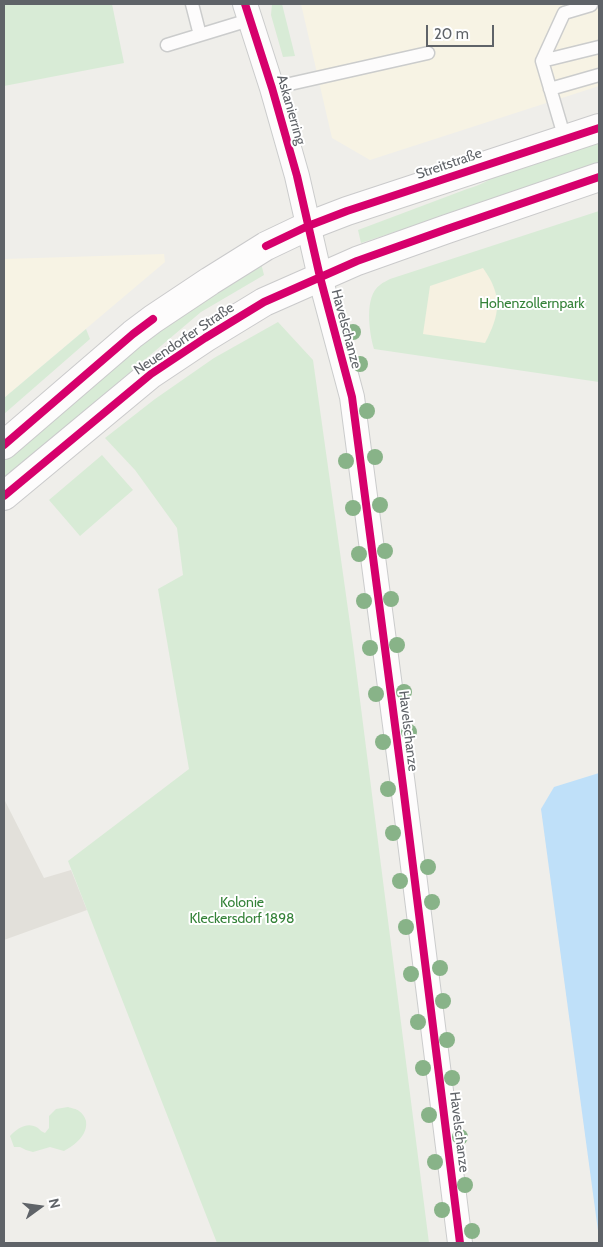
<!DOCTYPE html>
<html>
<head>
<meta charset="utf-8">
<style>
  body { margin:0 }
  #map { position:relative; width:603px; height:1247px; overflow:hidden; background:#efeeea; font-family:Cabin,sans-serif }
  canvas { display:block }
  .frame { position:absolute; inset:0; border:5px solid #5f6368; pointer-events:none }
  .north { position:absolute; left:15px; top:1182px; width:50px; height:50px; -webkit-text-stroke:4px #fff; paint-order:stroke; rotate:76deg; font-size:14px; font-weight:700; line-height:20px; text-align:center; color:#5f6368 }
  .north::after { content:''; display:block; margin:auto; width:18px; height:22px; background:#5f6368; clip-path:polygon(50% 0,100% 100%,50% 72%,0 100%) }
  .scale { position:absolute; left:426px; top:25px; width:68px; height:22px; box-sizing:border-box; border:2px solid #5f6368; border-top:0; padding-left:6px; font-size:15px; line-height:18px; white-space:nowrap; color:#5f6368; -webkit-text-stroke:4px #fff; paint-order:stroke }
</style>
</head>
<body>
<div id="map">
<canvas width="603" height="1247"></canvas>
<div class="frame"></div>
<div class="north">N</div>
<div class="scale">20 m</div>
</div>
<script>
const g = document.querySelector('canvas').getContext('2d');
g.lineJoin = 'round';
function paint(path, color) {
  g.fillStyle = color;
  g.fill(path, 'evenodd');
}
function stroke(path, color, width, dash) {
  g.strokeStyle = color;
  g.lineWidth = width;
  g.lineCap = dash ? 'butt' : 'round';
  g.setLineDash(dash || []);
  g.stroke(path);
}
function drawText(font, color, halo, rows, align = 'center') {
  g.font = font + ' Cabin,sans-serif';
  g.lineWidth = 4;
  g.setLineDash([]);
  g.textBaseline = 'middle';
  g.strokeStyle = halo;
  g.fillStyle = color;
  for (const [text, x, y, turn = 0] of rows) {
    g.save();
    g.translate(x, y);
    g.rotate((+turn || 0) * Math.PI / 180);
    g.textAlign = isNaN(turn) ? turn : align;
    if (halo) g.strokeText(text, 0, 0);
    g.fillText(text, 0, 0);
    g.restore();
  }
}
paint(new Path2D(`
  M 301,4 L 599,4 L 599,86 L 370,160 L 332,138 Z
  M 164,254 L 165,262 L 4,398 L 4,259 Z`), '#f7f3e4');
paint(new Path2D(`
  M 4,799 L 44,878 L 71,870 L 87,910 L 4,940 Z`), '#e2e0da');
paint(new Path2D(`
  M 4,4 L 112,4 L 124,63 L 4,86 Z
  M 272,4 L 282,4 L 295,56 L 283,57 L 271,15 Z
  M 599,138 L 599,165 L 361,243 L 358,230 L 467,189 C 480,185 489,181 499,173 Z
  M 599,211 L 599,382 L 374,349 C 369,332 364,296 380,285 C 383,282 387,281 390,279 Z
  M 261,263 L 264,275 L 201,312 L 4,479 L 4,460 L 70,403 L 155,333 Z
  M 278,322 L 313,360 L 353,645 L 429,1243 L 217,1243 L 68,861 L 189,769 L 158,589 L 183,575 L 177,528 L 135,470 L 105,438 L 155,399 L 214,358 Z
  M 86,329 L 90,339 L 4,414 L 4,398 Z
  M 102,455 L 133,490 L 80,536 L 49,500 Z
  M 68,1107 C 71,1108 77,1109 79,1111 C 82,1113 85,1117 86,1121 C 88,1135 75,1145 64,1151 L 50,1147 L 33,1152 L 26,1150 L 20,1147 L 14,1147 L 10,1136 C 17,1128 28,1121 38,1128 C 40,1130 42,1132 45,1133 L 49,1128 L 49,1116 L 56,1109 Z`), '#d8ebd6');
paint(new Path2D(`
  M 483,268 C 503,296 500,314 485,343 L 423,334 L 430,286 Z`), '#f6f1e1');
paint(new Path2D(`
  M 599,773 L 599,1238 L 541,809 L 554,787 Z`), '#bfe0f9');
const service = new Path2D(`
  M 192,4 L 200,35
  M 167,45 L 249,20
  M 542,61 L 599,47
  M 272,88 L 428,53
  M 550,89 L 599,75
  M 565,139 L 542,61 L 564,13 L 591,5`);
const minor = new Path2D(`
  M 245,4 L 272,88 L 297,176 L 320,277 L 352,397 L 403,786 L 460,1243`);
const secondary = new Path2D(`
  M 4,445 L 133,334 L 153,319 L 210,281 L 266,246 L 308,226 L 347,211 L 599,128
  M 4,496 L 151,374 L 205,338 L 264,302 L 357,261 L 447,229 L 599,177`);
stroke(service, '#cbcccc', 15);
stroke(minor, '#cbcccc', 26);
stroke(secondary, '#cacacb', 30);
stroke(service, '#fdfcfc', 12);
stroke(minor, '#fdfcfc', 24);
stroke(secondary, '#fdfcfc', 28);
stroke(new Path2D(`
  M 245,4 L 272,88 L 297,176 L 320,277 L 352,397 L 403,786 L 460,1243
  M 266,246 L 308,226 L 347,211 L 599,128
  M 4,445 L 133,334 L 153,319
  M 4,496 L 151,374 L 205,338 L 264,302 L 357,261 L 447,229 L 599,177`), '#d6006c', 8);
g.fillStyle = '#88b388';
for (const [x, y] of [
  [353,332],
  [360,364],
  [367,411],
  [375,457],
  [346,461],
  [380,505],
  [353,508],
  [385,551],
  [359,554],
  [391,599],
  [364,601],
  [397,645],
  [370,648],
  [404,692],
  [376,694],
  [409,732],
  [383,742],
  [388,789],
  [393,833],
  [428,867],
  [400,881],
  [432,902],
  [406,927],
  [440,968],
  [411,974],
  [443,1001],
  [418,1022],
  [447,1040],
  [423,1068],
  [452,1078],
  [429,1115],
  [460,1137],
  [435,1162],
  [465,1185],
  [442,1210],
  [472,1231]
]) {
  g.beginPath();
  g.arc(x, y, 8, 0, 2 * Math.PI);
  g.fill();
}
drawText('14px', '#5f6368', '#fff', [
  ["Askanierring",291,110,74],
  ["Streitstraße",449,164,-19],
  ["Havelschanze",346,329,75],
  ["Neuendorfer Straße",184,339,-34],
  ["Havelschanze",408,731,83],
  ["Havelschanze",459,1132,83]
]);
drawText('14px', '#348238', '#fff', [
  ["Hohenzollernpark",532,304],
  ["Kolonie",242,903],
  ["Kleckersdorf 1898",242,919]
]);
</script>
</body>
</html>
